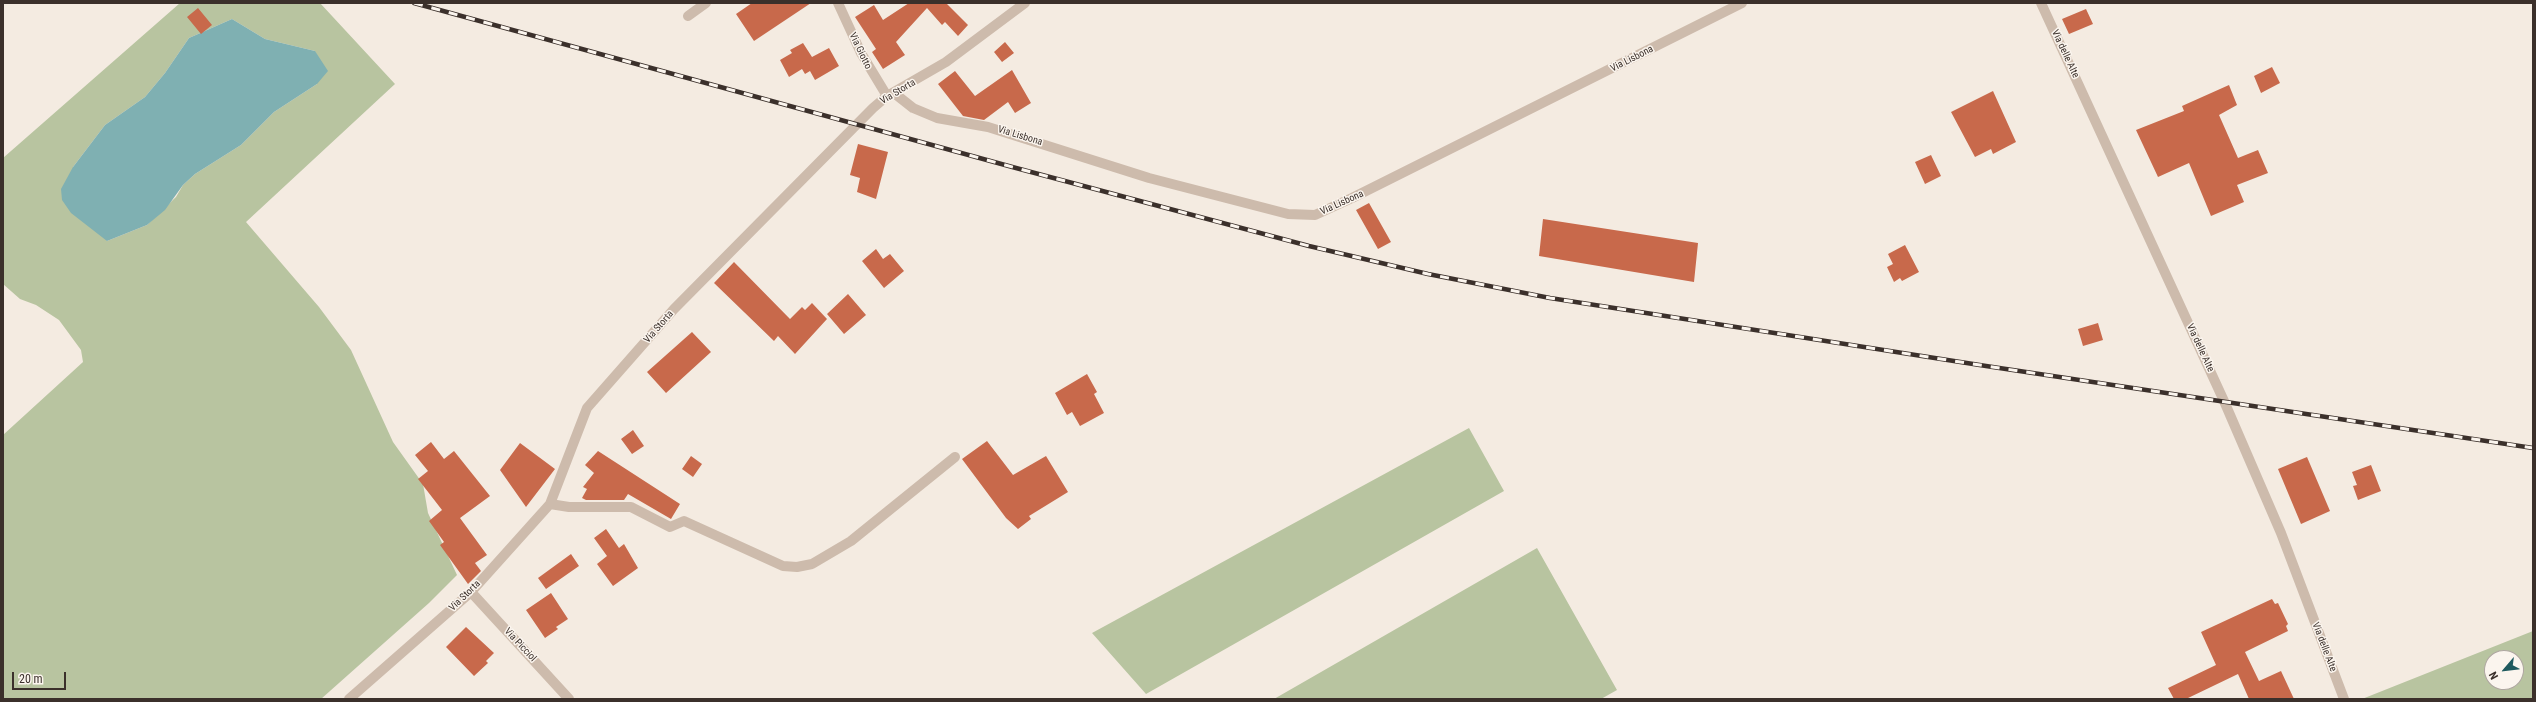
<!DOCTYPE html>
<html>
<head>
<meta charset="utf-8">
<style>
  body { margin:0 }
  #map { position:relative; width:2536px; height:702px; overflow:hidden; background:#f4ebe1; font-family:"Roboto Condensed",sans-serif }
  canvas { display:block }
  .frame { position:absolute; inset:0; border:4px solid #3b302b; pointer-events:none }
  .north { position:absolute; left:2484px; top:650px; width:40px; height:40px; box-sizing:border-box; background:#fbf5ee; border:1px solid #aea6a0; border-radius:50%; rotate:242deg; font-size:11px; font-weight:700; line-height:16px; text-align:center; color:#3b302b }
  .north::after { content:''; display:block; margin:auto; width:14px; height:18px; background:#1f5a5e; clip-path:polygon(50% 0,100% 100%,50% 72%,0 100%) }
  .scale { position:absolute; left:12px; top:672px; width:54px; height:18px; box-sizing:border-box; border:2px solid #3b302b; border-top:0; padding-left:5px; font-size:12px; line-height:14px; white-space:nowrap; color:#3b302b; -webkit-text-stroke:3px #fbf5ee; paint-order:stroke }
</style>
</head>
<body>
<div id="map">
<canvas width="2536" height="702"></canvas>
<div class="frame"></div>
<div class="north">N</div>
<div class="scale">20 m</div>
</div>
<script>
const g = document.querySelector('canvas').getContext('2d');
g.lineJoin = 'round';
function paint(path, color) {
  g.fillStyle = color;
  g.fill(path, 'evenodd');
}
function stroke(path, color, width, dash) {
  g.strokeStyle = color;
  g.lineWidth = width;
  g.lineCap = dash ? 'butt' : 'round';
  g.setLineDash(dash || []);
  g.stroke(path);
}
function drawText(font, color, halo, rows, align = 'center') {
  g.font = font + ' "Roboto Condensed",sans-serif';
  g.lineWidth = 3;
  g.setLineDash([]);
  g.textBaseline = 'middle';
  g.strokeStyle = halo;
  g.fillStyle = color;
  for (const [text, x, y, turn = 0] of rows) {
    g.save();
    g.translate(x, y);
    g.rotate((+turn || 0) * Math.PI / 180);
    g.textAlign = isNaN(turn) ? turn : align;
    if (halo) g.strokeText(text, 0, 0);
    g.fillText(text, 0, 0);
    g.restore();
  }
}
paint(new Path2D(`
  M 180,3 L 320,3 L 395,84 L 246,222 L 319,307 L 351,350 L 393,442 L 423,484 L 428,513 L 457,575 L 429,603 L 321,699 L 3,699 L 3,435 L 83,362 L 81,350 L 59,320 L 36,305 L 20,299 L 3,284 L 3,158 ZM 232,19 L 265,39 L 315,51 L 317,84 L 274,112 L 241,145 L 195,174 L 183,185 L 176,197 L 147,225 L 107,241 L 73,167 L 105,125 L 145,97 L 165,73 L 189,38 Z
  M 1469,428 L 1504,491 L 1146,694 L 1092,633 Z
  M 1537,548 L 1617,690 L 1601,699 L 1274,699 Z
  M 2533,631 L 2533,699 L 2362,699 ZM 2492,658 L 2516,658 L 2516,682 L 2492,682 Z`), '#b8c4a0');
paint(new Path2D(`
  M 232,19 L 265,39 L 315,51 L 328,71 L 317,84 L 274,112 L 241,145 L 195,174 L 183,185 L 165,210 L 147,225 L 107,241 L 71,213 L 62,200 L 61,189 L 73,167 L 105,125 L 145,97 L 165,73 L 189,38 Z`), '#7fb0b2');
paint(new Path2D(`
  M 752,3 L 811,3 L 754,41 L 736,14 Z
  M 909,3 L 946,3 L 968,25 L 958,36 L 945,22 L 942,25 L 927,8 L 896,42 L 905,55 L 883,69 L 872,52 L 876,49 L 855,17 L 874,5 L 883,20 Z
  M 198,8 L 212,25 L 201,34 L 187,17 Z
  M 2086,9 L 2093,24 L 2069,34 L 2062,19 Z
  M 1005,42 L 1014,53 L 1002,62 L 994,52 Z
  M 803,43 L 812,57 L 829,48 L 839,66 L 815,80 L 810,71 L 805,74 L 802,69 L 789,77 L 780,60 L 792,53 L 790,50 Z
  M 2272,67 L 2280,83 L 2261,93 L 2254,76 Z
  M 1012,70 L 1031,103 L 1015,113 L 1008,102 L 984,120 L 963,116 L 938,84 L 955,71 L 975,96 Z
  M 2229,85 L 2237,105 L 2219,115 L 2238,158 L 2258,150 L 2268,173 L 2237,185 L 2244,202 L 2211,216 L 2189,163 L 2158,177 L 2136,130 L 2184,111 L 2182,106 Z
  M 1993,91 L 2016,142 L 1993,154 L 1991,149 L 1975,157 L 1951,112 Z
  M 858,144 L 888,152 L 876,199 L 857,192 L 860,178 L 850,175 Z
  M 1931,155 L 1941,176 L 1925,184 L 1915,162 Z
  M 1369,203 L 1391,242 L 1378,249 L 1356,210 Z
  M 1543,219 L 1698,243 L 1694,282 L 1539,256 Z
  M 1905,245 L 1919,272 L 1902,281 L 1900,278 L 1894,282 L 1887,267 L 1893,264 L 1888,254 Z
  M 876,249 L 883,259 L 890,254 L 904,271 L 884,288 L 862,261 Z
  M 734,262 L 790,319 L 802,307 L 805,310 L 812,303 L 827,319 L 795,354 L 778,336 L 774,341 L 714,283 Z
  M 848,294 L 866,315 L 844,334 L 827,314 Z
  M 2098,323 L 2103,340 L 2083,346 L 2078,329 Z
  M 692,332 L 711,352 L 666,393 L 647,372 Z
  M 1087,374 L 1097,392 L 1094,394 L 1104,413 L 1080,426 L 1072,412 L 1067,415 L 1055,393 Z
  M 633,430 L 644,446 L 632,454 L 621,439 Z
  M 987,441 L 1013,475 L 1046,456 L 1068,492 L 1029,516 L 1031,519 L 1018,529 L 1006,518 L 962,459 Z
  M 431,442 L 444,459 L 454,451 L 490,496 L 460,518 L 487,555 L 475,563 L 481,571 L 468,584 L 440,545 L 444,542 L 429,521 L 442,510 L 418,479 L 428,471 L 415,455 Z
  M 520,443 L 555,469 L 526,507 L 500,470 Z
  M 598,451 L 680,504 L 671,519 L 628,494 L 624,500 L 586,500 L 582,498 L 587,489 L 583,487 L 594,473 L 585,465 Z
  M 691,456 L 702,464 L 693,477 L 682,469 Z
  M 2307,457 L 2330,511 L 2301,524 L 2278,469 Z
  M 2371,465 L 2381,491 L 2358,500 L 2353,486 L 2357,485 L 2352,472 Z
  M 606,529 L 619,548 L 624,544 L 638,568 L 613,586 L 597,564 L 607,556 L 594,538 Z
  M 571,554 L 579,566 L 546,589 L 538,578 Z
  M 551,593 L 568,619 L 556,627 L 558,629 L 545,638 L 526,610 Z
  M 2272,599 L 2275,604 L 2278,603 L 2288,624 L 2286,626 L 2288,631 L 2245,652 L 2259,681 L 2281,671 L 2294,699 L 2249,699 L 2238,674 L 2186,699 L 2174,699 L 2168,688 L 2216,665 L 2201,632 Z
  M 466,627 L 494,653 L 486,661 L 488,663 L 474,676 L 446,647 Z`), '#c8694b');
stroke(new Path2D(`
  M 838,3 L 861,53 L 887,96
  M 2041,3 L 2224,401 L 2281,533 L 2344,699
  M 688,16 L 706,3
  M 894,93 L 913,108 L 937,118 L 988,127 L 1149,178 L 1288,214 L 1315,215 L 1352,198 L 1742,3
  M 550,504 L 569,507 L 631,507 L 670,527 L 684,521 L 783,566 L 797,567 L 812,564 L 851,541 L 955,457
  M 471,592 L 569,699
  M 349,699 L 471,592 L 550,504 L 587,408 L 674,309 L 873,108 L 887,96 L 946,62 L 1025,3`), '#cdbbac', 10);
const rail = new Path2D(`
  M 414,3 L 1016,168 L 1309,246 L 1428,274 L 1550,298 L 1986,366 L 2533,448`);
stroke(rail, '#3b302b', 4.5);
stroke(rail, '#fbf5ee', 3, [9]);
drawText('10px', '#3b302b', '#fbf5ee', [
  ["Via Giotto",860,51,64],
  ["Via delle Alte",2065,54,65],
  ["Via Lisbona",1632,59,-27],
  ["Via Storta",898,92,-31],
  ["Via Lisbona",1020,136,17],
  ["Via Lisbona",1342,203,-24],
  ["Via Storta",659,327,-49],
  ["Via delle Alte",2200,348,65],
  ["Via Storta",465,596,-44],
  ["Via Picciol",520,645,47],
  ["Via delle Alte",2324,647,69]
]);
</script>
</body>
</html>
